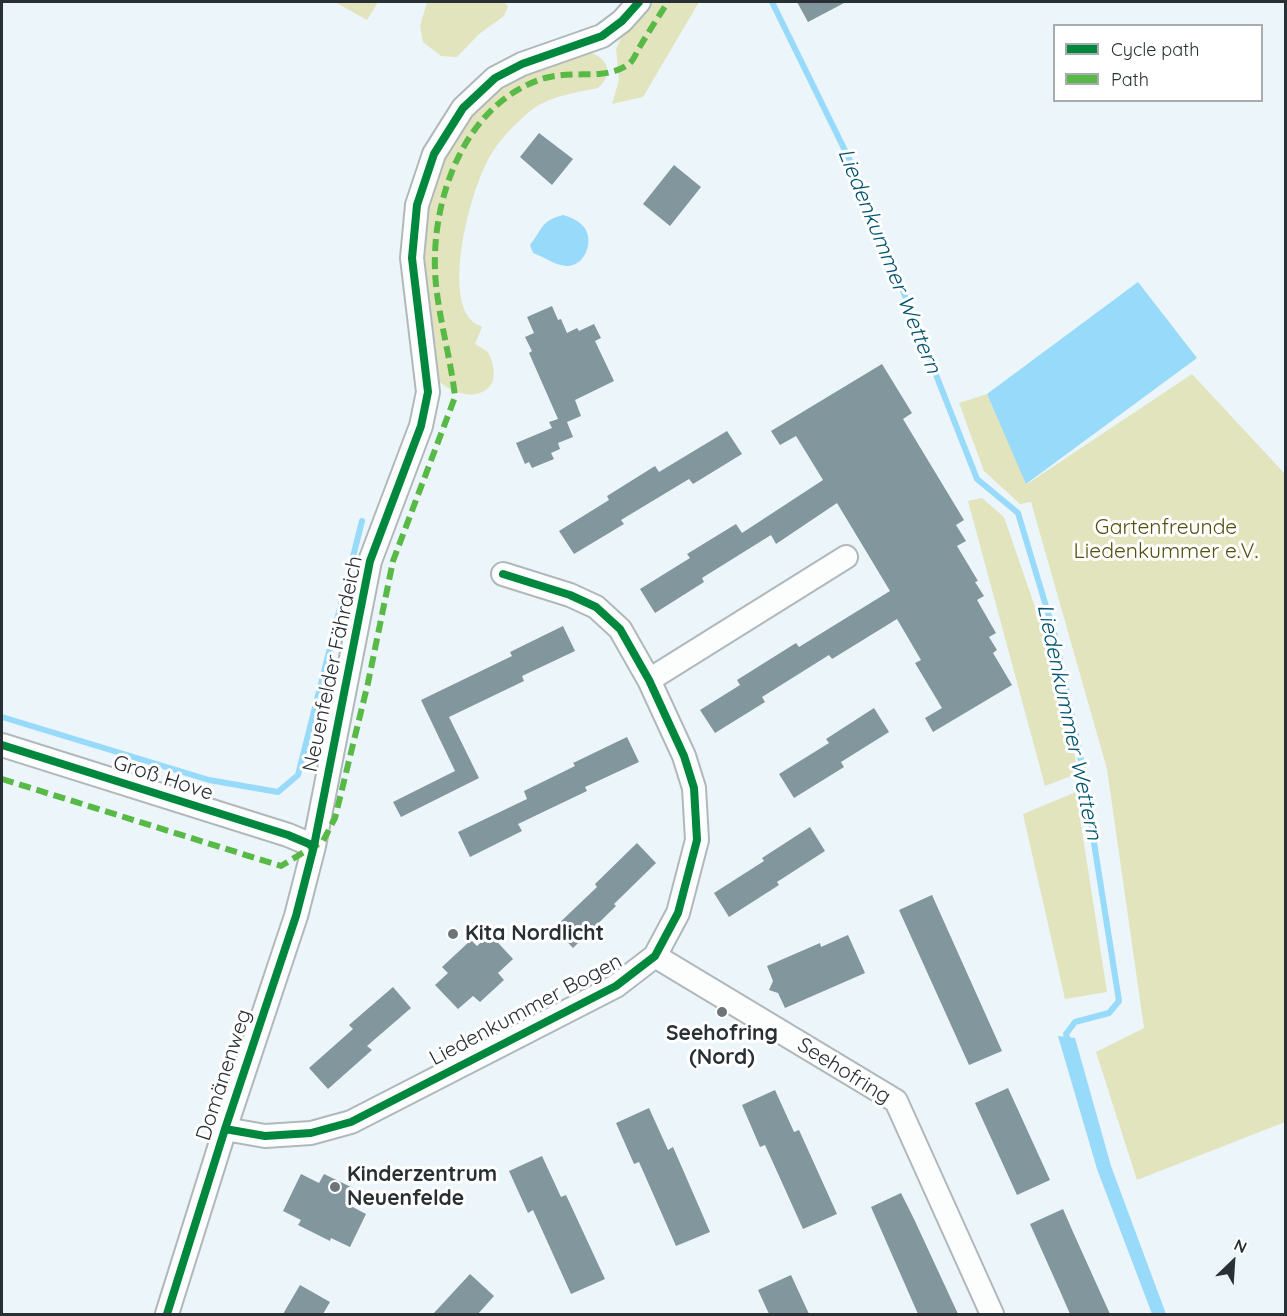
<!DOCTYPE html>
<html>
<head>
<meta charset="utf-8">
<style>
  body { margin:0 }
  #map { position:relative; width:1287px; height:1316px; overflow:hidden; background:#ecf5f9; font-family:Quicksand,sans-serif }
  canvas { display:block }
  .frame { position:absolute; inset:0; border:3px solid #283034; pointer-events:none }
  .legend { position:absolute; left:1053px; top:24px; width:210px; height:78px; box-sizing:border-box; background:#fff; border:2px solid #a9acae; margin:0; padding:8px 10px; list-style:none; font-size:18px; color:#283034 }
  .legend li { display:flex; align-items:center; gap:12px; height:30px }
  .legend b { width:30px; border:2px solid #a9acae }
  .north { position:absolute; left:1203px; top:1232px; width:60px; height:60px; -webkit-text-stroke:4px #fff; paint-order:stroke; rotate:25deg; font-size:16px; font-weight:700; line-height:24px; text-align:center; color:#283034 }
  .north::after { content:''; display:block; margin:auto; width:21px; height:27px; background:#283034; clip-path:polygon(50% 0,100% 100%,50% 72%,0 100%) }
</style>
</head>
<body>
<div id="map">
<canvas width="1287" height="1316"></canvas>
<div class="frame"></div>
<ul class="legend">
<li><b style="height:8px;background:#00873e"></b>Cycle path</li>
<li><b style="height:8px;background:#58b947"></b>Path</li>
</ul>
<div class="north">N</div>
</div>
<script>
const g = document.querySelector('canvas').getContext('2d');
g.lineJoin = 'round';
function paint(path, color) {
  g.fillStyle = color;
  g.fill(path, 'evenodd');
}
function stroke(path, color, width, dash) {
  g.strokeStyle = color;
  g.lineWidth = width;
  g.lineCap = dash ? 'butt' : 'round';
  g.setLineDash(dash || []);
  g.stroke(path);
}
function drawText(font, color, halo, rows, align = 'center') {
  g.font = font + ' Quicksand,sans-serif';
  g.lineWidth = 6;
  g.setLineDash([]);
  g.textBaseline = 'middle';
  g.strokeStyle = halo;
  g.fillStyle = color;
  for (const [text, x, y, turn = 0] of rows) {
    g.save();
    g.translate(x, y);
    g.rotate((+turn || 0) * Math.PI / 180);
    g.textAlign = isNaN(turn) ? turn : align;
    if (halo) g.strokeText(text, 0, 0);
    g.fillText(text, 0, 0);
    g.restore();
  }
}
paint(new Path2D(`
  M 335,2 L 378,2 L 367,20 Z
  M 427,2 L 504,2 L 508,6 L 504,16 L 479,34 L 457,57 L 441,56 L 423,42 L 420,26 Z
  M 649,2 L 699,2 L 643,97 L 612,104 L 619,80 L 616,49 L 624,31 Z
  M 589,52 C 608,58 614,74 598,88 C 575,93 548,96 529,112 C 516,124 501,137 492,153 C 472,183 443,290 471,320 C 473,323 479,325 482,327 L 475,344 L 488,352 C 510,397 464,407 435,378 L 422,275 L 425,215 L 439,162 L 459,130 L 486,98 L 508,83 L 529,73 Z
  M 1192,374 L 1285,474 L 1285,1122 L 1137,1180 L 1096,1052 L 1144,1028 L 1107,769 L 1031,502 L 1020,504 L 984,471 L 959,403 L 987,394 L 1027,484 Z
  M 982,498 L 1004,517 L 1045,636 L 1079,773 L 1045,786 L 968,501 Z
  M 1076,792 L 1107,992 L 1065,999 L 1023,814 Z`), '#e2e4be');
paint(new Path2D(`
  M 563,215 C 570,217 578,220 583,226 C 595,239 586,265 568,266 C 555,266 545,257 533,253 L 530,245 C 543,229 540,221 563,215 Z
  M 1138,282 L 1197,358 L 1026,484 L 987,394 Z
  M 1058,1036 L 1075,1038 L 1111,1166 L 1166,1314 L 1152,1314 L 1097,1169 Z`), '#97dafa');
stroke(new Path2D(`
  M 772,2 L 859,179 L 977,479 L 1018,513 L 1055,636 L 1080,754 L 1119,1001 L 1109,1013 L 1075,1022 L 1066,1034 L 1069,1044
  M 2,717 L 209,780 L 278,792 L 298,775 L 362,521`), '#97dafa', 6);
paint(new Path2D(`
  M 797,2 L 846,2 L 808,22 Z
  M 539,133 L 573,159 L 552,185 L 520,157 Z
  M 674,165 L 701,187 L 670,226 L 643,204 Z
  M 552,306 L 558,320 L 561,319 L 567,333 L 577,328 L 579,331 L 594,324 L 601,338 L 595,341 L 614,381 L 575,400 L 581,416 L 567,422 L 573,437 L 558,443 L 560,449 L 551,453 L 554,459 L 532,468 L 529,462 L 525,464 L 516,443 L 552,428 L 549,422 L 558,419 L 529,353 L 532,351 L 525,337 L 534,333 L 527,317 Z
  M 882,364 L 912,413 L 903,419 L 964,520 L 956,525 L 966,541 L 957,546 L 978,581 L 975,582 L 984,596 L 977,600 L 996,633 L 989,637 L 997,650 L 993,653 L 1012,685 L 933,732 L 925,718 L 942,708 L 915,663 L 921,660 L 897,619 L 832,659 L 829,655 L 762,697 L 765,702 L 715,733 L 700,710 L 740,685 L 737,680 L 796,643 L 799,647 L 890,591 L 837,503 L 776,544 L 771,535 L 702,578 L 704,582 L 655,613 L 640,589 L 690,558 L 687,554 L 736,524 L 742,533 L 823,480 L 796,436 L 780,445 L 771,431 Z
  M 727,431 L 742,454 L 693,484 L 689,479 L 621,520 L 624,524 L 574,554 L 559,531 L 609,500 L 607,496 L 655,466 L 659,472 Z
  M 563,626 L 575,651 L 522,676 L 524,681 L 449,717 L 479,778 L 401,817 L 393,802 L 455,771 L 421,700 L 512,656 L 510,652 Z
  M 874,708 L 889,732 L 841,762 L 844,767 L 794,798 L 779,774 L 829,743 L 826,739 Z
  M 627,737 L 639,762 L 585,787 L 587,791 L 518,824 L 522,831 L 470,857 L 458,832 L 527,799 L 524,791 L 575,766 L 573,763 Z
  M 810,827 L 825,851 L 777,882 L 779,885 L 729,917 L 714,893 L 764,861 L 762,858 Z
  M 637,843 L 656,863 L 614,904 L 616,906 L 573,948 L 554,928 L 597,887 L 595,884 Z
  M 932,895 L 1002,1051 L 969,1065 L 899,910 Z
  M 490,934 L 513,959 L 498,973 L 504,980 L 480,1002 L 473,996 L 458,1009 L 435,985 L 448,973 L 442,967 L 471,940 L 477,946 Z
  M 848,935 L 865,973 L 785,1008 L 778,993 L 769,990 L 773,981 L 767,966 L 820,943 L 821,947 Z
  M 393,987 L 411,1008 L 367,1046 L 372,1050 L 328,1089 L 309,1068 L 353,1029 L 349,1025 Z
  M 1008,1088 L 1050,1180 L 1017,1195 L 975,1103 Z
  M 775,1090 L 794,1132 L 799,1130 L 837,1214 L 803,1229 L 765,1145 L 760,1147 L 742,1105 Z
  M 649,1108 L 668,1150 L 673,1147 L 710,1232 L 676,1246 L 639,1162 L 634,1164 L 616,1123 Z
  M 542,1156 L 561,1197 L 566,1195 L 605,1279 L 571,1294 L 533,1210 L 528,1213 L 509,1171 Z
  M 301,1174 L 319,1183 L 324,1174 L 353,1188 L 345,1203 L 366,1214 L 350,1247 L 331,1238 L 330,1241 L 298,1225 L 301,1220 L 283,1211 Z
  M 901,1193 L 914,1219 L 958,1314 L 918,1314 L 871,1207 Z
  M 1063,1209 L 1073,1232 L 1110,1314 L 1070,1314 L 1060,1291 L 1030,1224 Z
  M 470,1274 L 494,1296 L 478,1314 L 433,1314 Z
  M 791,1275 L 809,1314 L 769,1314 L 758,1290 Z
  M 300,1285 L 330,1302 L 323,1314 L 283,1314 Z`), '#82969e');
const street = new Path2D(`
  M 649,680 L 846,557
  M 2,745 L 288,835 L 314,846
  M 655,956 L 896,1101 L 992,1314
  M 225,1129 L 265,1136 L 311,1133 L 351,1122 L 616,986 L 655,956 L 678,913 L 697,840 L 694,788 L 684,756 L 649,680 L 620,629 L 596,607 L 570,595 L 503,574
  M 167,1314 L 225,1129 L 296,916 L 314,846 L 370,561 L 421,426 L 428,392 L 412,258 L 417,205 L 434,154 L 463,108 L 495,78 L 522,64 L 602,36 L 622,21 L 639,2`);
stroke(street, '#b1b8bc', 26);
stroke(street, '#fcfefe', 22);
stroke(new Path2D(`
  M 2,779 L 281,866 L 314,846 L 322,843 L 335,818 L 368,683 L 393,561 L 455,397 C 451,360 440,323 436,285 C 428,206 462,103 545,78 C 563,73 581,75 599,74 C 610,73 621,70 629,64 C 634,60 636,53 639,48 C 648,33 658,17 668,2`), '#58b947', 6, [12, 6]);
stroke(new Path2D(`
  M 2,745 L 288,835 L 314,846
  M 225,1129 L 265,1136 L 311,1133 L 351,1122 L 616,986 L 655,956 L 678,913 L 697,840 L 694,788 L 684,756 L 649,680 L 620,629 L 596,607 L 570,595 L 503,574
  M 167,1314 L 225,1129 L 296,916 L 314,846 L 370,561 L 421,426 L 428,392 L 412,258 L 417,205 L 434,154 L 463,108 L 495,78 L 522,64 L 602,36 L 622,21 L 639,2`), '#00873e', 8);
for (const [x, y, r, color] of [
  [453,934,6,"#6d7579"],
  [722,1012,6,"#6d7579"],
  [335,1187,6,"#6d7579"]
]) {
  const dot = new Path2D();
  dot.arc(x, y, r, 0, 2 * Math.PI);
  g.fillStyle = color;
  g.fill(dot);
  stroke(dot, '#fff', 2);
}
drawText('21px', '#544f0d', '#fff', [
  ["Gartenfreunde",1166,528],
  ["Liedenkummer e.V.",1166,552]
]);
drawText('21px', '#283034', '#fff', [
  ["Neuenfelder Fährdeich",333,664,-78],
  ["Groß Hove",163,778,18],
  ["Liedenkummer Bogen",526,1010,-28],
  ["Seehofring",844,1071,32],
  ["Domänenweg",224,1075,-72]
]);
drawText('bold 21px', '#283034', '#fff', [
  ["Kita Nordlicht",465,934],
  ["Seehofring",722,1034,"center"],
  ["(Nord)",722,1058,"center"],
  ["Kinderzentrum",347,1175],
  ["Neuenfelde",347,1199]
], 'left');
drawText('italic 22px', '#015470', '#fff', [
  ["Liedenkummer Wettern",889,261,68],
  ["Liedenkummer Wettern",1069,722,78]
]);
</script>
</body>
</html>
